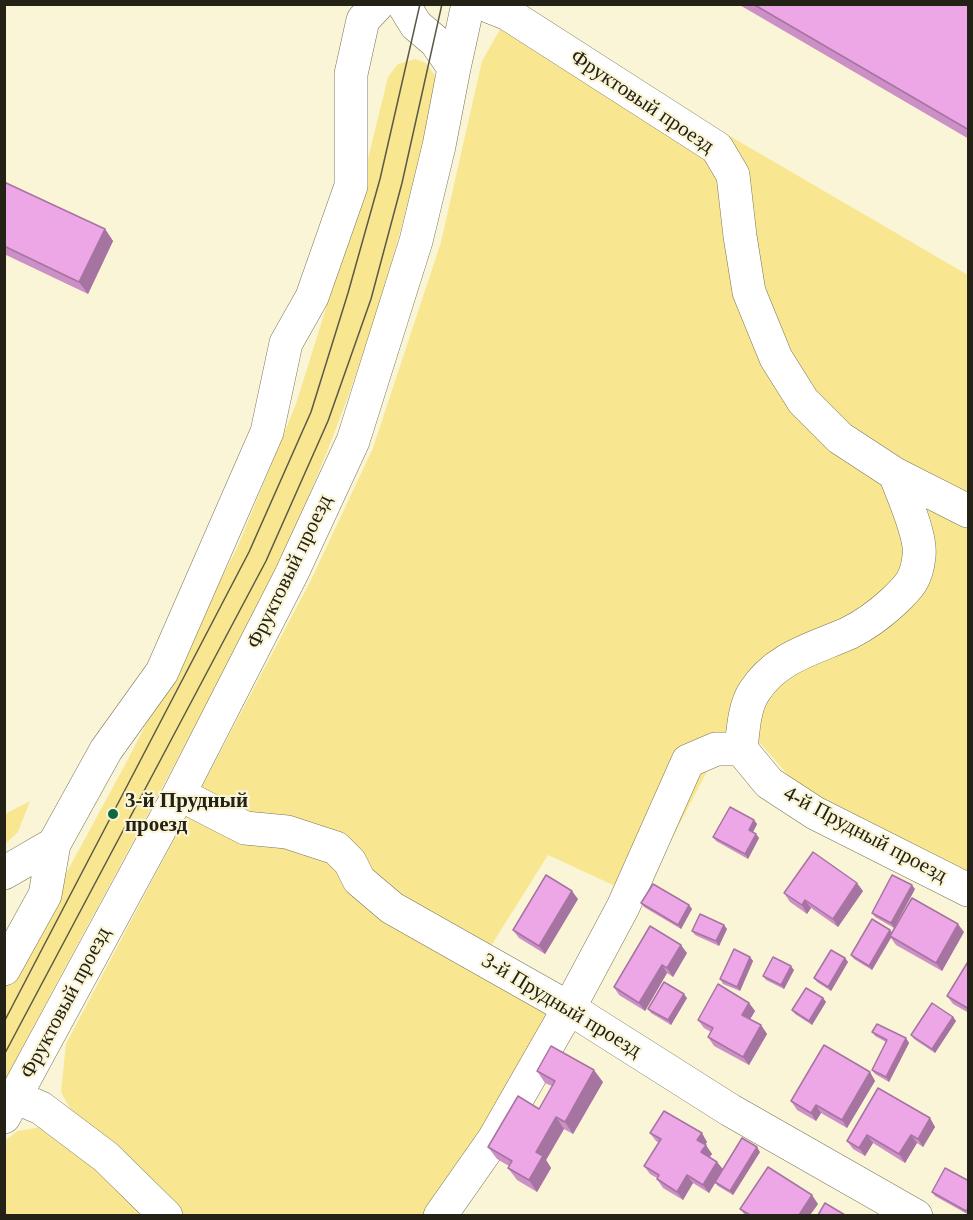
<!DOCTYPE html>
<html>
<head>
<meta charset="utf-8">
<style>
  body { margin:0 }
  #map { position:relative; width:973px; height:1220px; overflow:hidden; background:#faf5d6; font-family:"Times New Roman",serif }
  canvas { display:block }
  .frame { position:absolute; inset:0; border:6px solid #242216; pointer-events:none }
</style>
</head>
<body>
<div id="map">
<canvas width="973" height="1220"></canvas>
<div class="frame"></div>
</div>
<script>
const g = document.querySelector('canvas').getContext('2d');
g.lineJoin = 'round';
function paint(path, color) {
  g.fillStyle = color;
  g.fill(path, 'evenodd');
}
function stroke(path, color, width, dash) {
  g.strokeStyle = color;
  g.lineWidth = width;
  g.lineCap = dash ? 'butt' : 'round';
  g.setLineDash(dash || []);
  g.stroke(path);
}
function drawText(font, color, halo, rows, align = 'center') {
  g.font = font + ' "Times New Roman",serif';
  g.lineWidth = 4.5;
  g.setLineDash([]);
  g.textBaseline = 'middle';
  g.strokeStyle = halo;
  g.fillStyle = color;
  for (const [text, x, y, turn = 0] of rows) {
    g.save();
    g.translate(x, y);
    g.rotate((+turn || 0) * Math.PI / 180);
    g.textAlign = isNaN(turn) ? turn : align;
    if (halo) g.strokeText(text, 0, 0);
    g.fillText(text, 0, 0);
    g.restore();
  }
}
paint(new Path2D(`
  M 514,5 L 591,55 L 968,275 L 968,881 L 820,804 L 792,780 L 760,743 L 713,760 L 641,898 L 548,855 L 489,949 L 575,1004 L 456,1215 L 5,1216 L 5,1141 L 17,1131 L 77,1121 L 61,1092 L 66,1044 L 311,580 L 373,448 L 441,242 L 482,61 Z
  M 415,59 L 426,63 L 436,77 C 404,244 349,416 276,569 C 260,604 241,638 223,672 C 152,810 76,944 5,1081 L 5,986 L 126,763 L 238,546 L 296,404 L 332,289 L 364,175 L 388,77 L 398,64 Z
  M 30,801 L 18,832 L 5,844 L 5,814 Z`), '#f8e790');
const minor = new Path2D(`
  M 483,4 L 508,14 L 717,148 L 733,175 L 740,236 L 749,292 L 776,358 L 803,401 L 840,438 L 895,474 L 968,511
  M 454,68 L 468,4
  M 741,749 C 743,732 744,707 754,692 C 776,657 813,649 849,633 C 865,625 880,614 893,602 C 909,587 917,579 919,556 C 922,536 902,493 895,474
  M 741,749 L 769,783 L 815,813 L 968,890
  M 179,794 L 245,828 L 287,832 L 336,848 L 350,862 L 359,880 L 392,908 L 569,1008 L 730,1110 L 916,1216
  M 4,873 L 54,844
  M 4,969 L 45,895 L 54,844 L 106,750 L 162,672 L 267,432 L 286,343 L 312,297 L 351,186 L 351,74 L 363,20 L 378,4
  M 15,1097 L 41,1108 L 106,1157 L 166,1216
  M 4,1117 L 179,794 L 291,575 L 353,441 L 416,241 L 439,146 L 454,68 L 436,42 L 416,25 L 403,4
  M 440,1216 L 494,1139 L 569,1008 L 623,907 L 688,761 L 716,749 L 741,749`);
stroke(minor, '#797458', 34);
stroke(minor, '#fff', 33);
stroke(new Path2D(`
  M 4,1022 L 249,552 L 311,412 L 348,293 L 380,179 L 420,4
  M 4,1055 L 266,561 L 328,421 L 371,299 L 402,183 L 442,4`), '#5c5948', 1.5);
paint(new Path2D(`
  M 738,4 L 969,4 L 969,139 Z
  M 4,182 L 105,229 L 113,241 L 88,294 L 4,254 Z
  M 754,820 L 757,824 L 753,832 L 756,834 L 759,838 L 748,859 L 716,841 L 713,837 Z
  M 915,889 L 894,928 L 875,917 L 872,913 Z
  M 863,891 L 838,927 L 811,908 L 807,914 L 790,902 L 784,893 Z
  M 578,899 L 545,954 L 519,938 L 513,930 Z
  M 641,903 L 689,905 L 692,909 L 681,929 L 644,907 Z
  M 724,925 L 727,929 L 719,946 L 695,935 L 692,931 Z
  M 964,932 L 942,971 L 896,945 L 891,938 L 872,970 L 854,959 L 851,955 L 892,933 Z
  M 687,953 L 673,977 L 667,973 L 645,1011 L 619,995 L 614,987 Z
  M 750,957 L 753,961 L 740,991 L 723,984 L 720,979 Z
  M 845,958 L 848,962 L 831,991 L 817,982 L 814,978 Z
  M 969,960 L 969,1013 L 953,1004 L 947,996 Z
  M 794,970 L 784,989 L 766,980 L 763,976 Z
  M 687,998 L 671,1025 L 651,1013 L 648,1009 Z
  M 823,998 L 826,1002 L 812,1025 L 795,1014 L 792,1010 Z
  M 749,1003 L 755,1011 L 750,1019 L 761,1025 L 767,1034 L 749,1065 L 714,1046 L 708,1037 L 711,1032 L 704,1028 L 698,1020 Z
  M 953,1017 L 956,1021 L 935,1053 L 914,1039 L 911,1035 Z
  M 872,1032 L 906,1038 L 909,1043 L 889,1082 L 875,1074 L 872,1070 L 886,1042 L 875,1036 Z
  M 537,1071 L 603,1082 L 573,1134 L 564,1129 L 546,1160 L 551,1168 L 537,1192 L 517,1180 L 508,1168 L 509,1166 L 497,1159 L 488,1147 L 539,1109 L 552,1086 L 545,1083 Z
  M 870,1072 L 875,1081 L 847,1128 L 821,1113 L 816,1121 L 797,1110 L 791,1101 Z
  M 930,1118 L 935,1127 L 923,1147 L 917,1143 L 905,1163 L 873,1143 L 865,1156 L 853,1149 L 847,1141 Z
  M 650,1133 L 707,1142 L 705,1145 L 712,1154 L 710,1157 L 717,1162 L 723,1169 L 760,1152 L 733,1195 L 718,1186 L 715,1183 L 709,1193 L 693,1183 L 683,1200 L 663,1188 L 657,1179 L 657,1178 L 650,1174 L 644,1166 L 659,1143 L 656,1141 Z
  M 969,1181 L 969,1215 L 935,1196 L 932,1192 Z
  M 818,1204 L 810,1215 L 745,1215 L 740,1209 Z`), '#cc8fc6');
paint(new Path2D(`
  M 105,229 L 113,241 L 88,294 L 79,282 Z
  M 754,820 L 757,824 L 752,834 L 749,830 Z
  M 756,834 L 759,838 L 748,859 L 745,854 Z
  M 857,883 L 863,891 L 838,927 L 833,919 Z
  M 912,885 L 915,889 L 894,928 L 891,923 Z
  M 572,891 L 578,899 L 545,954 L 539,946 Z
  M 805,900 L 811,908 L 807,914 L 802,905 Z
  M 689,905 L 692,909 L 681,929 L 678,925 Z
  M 958,924 L 964,932 L 942,971 L 936,963 Z
  M 724,925 L 727,929 L 719,946 L 716,941 Z
  M 890,930 L 893,934 L 872,970 L 869,966 Z
  M 681,945 L 687,953 L 673,977 L 667,968 Z
  M 750,957 L 753,961 L 740,991 L 737,987 Z
  M 845,958 L 848,962 L 831,991 L 828,987 Z
  M 662,965 L 667,973 L 645,1011 L 639,1003 Z
  M 791,966 L 794,970 L 784,989 L 781,985 Z
  M 684,994 L 687,998 L 671,1025 L 668,1020 Z
  M 823,998 L 826,1002 L 812,1025 L 809,1021 Z
  M 749,1003 L 755,1011 L 748,1023 L 742,1015 Z
  M 953,1017 L 956,1021 L 935,1053 L 932,1049 Z
  M 761,1025 L 767,1034 L 749,1065 L 743,1057 Z
  M 906,1038 L 909,1043 L 889,1082 L 886,1077 Z
  M 594,1070 L 603,1082 L 573,1134 L 565,1122 Z
  M 870,1072 L 875,1081 L 847,1128 L 842,1120 Z
  M 816,1105 L 821,1113 L 816,1121 L 811,1113 Z
  M 556,1117 L 564,1129 L 546,1160 L 551,1168 L 537,1192 L 529,1180 L 536,1152 Z
  M 930,1118 L 935,1127 L 923,1147 L 918,1139 Z
  M 702,1133 L 707,1142 L 703,1148 L 697,1140 Z
  M 867,1135 L 873,1143 L 865,1156 L 859,1148 Z
  M 911,1135 L 917,1143 L 905,1163 L 899,1154 Z
  M 706,1145 L 712,1154 L 707,1160 L 701,1152 Z
  M 757,1147 L 760,1152 L 733,1195 L 730,1191 Z
  M 717,1162 L 723,1170 L 709,1193 L 703,1185 Z
  M 687,1175 L 693,1183 L 683,1200 L 677,1192 Z
  M 812,1195 L 818,1204 L 810,1215 L 799,1215 Z`), '#a674a1');
const building = new Path2D(`
  M 753,4 L 969,4 L 969,130 Z
  M 4,182 L 105,229 L 79,282 L 4,246 Z
  M 730,807 L 754,820 L 749,830 L 756,834 L 745,854 L 713,837 Z
  M 813,852 L 857,883 L 833,919 L 805,900 L 802,905 L 784,893 Z
  M 546,875 L 572,891 L 539,946 L 513,930 Z
  M 892,875 L 912,885 L 891,923 L 872,913 Z
  M 653,884 L 689,905 L 678,925 L 641,903 Z
  M 912,898 L 958,924 L 936,963 L 890,936 Z
  M 700,914 L 724,925 L 716,941 L 692,931 Z
  M 872,919 L 890,930 L 869,966 L 851,955 Z
  M 650,926 L 681,945 L 667,968 L 662,965 L 639,1003 L 614,987 Z
  M 734,949 L 750,957 L 737,987 L 720,979 Z
  M 831,950 L 845,958 L 828,987 L 814,978 Z
  M 773,957 L 791,966 L 781,985 L 763,976 Z
  M 969,960 L 969,1009 L 947,996 Z
  M 664,982 L 684,994 L 668,1020 L 648,1009 Z
  M 718,984 L 749,1003 L 742,1015 L 761,1025 L 743,1057 L 708,1037 L 713,1028 L 698,1020 Z
  M 806,988 L 823,998 L 809,1021 L 792,1010 Z
  M 932,1003 L 953,1017 L 932,1049 L 911,1035 Z
  M 877,1024 L 906,1038 L 886,1077 L 872,1070 L 887,1040 L 872,1032 Z
  M 824,1045 L 870,1072 L 842,1120 L 816,1105 L 811,1113 L 791,1101 Z
  M 551,1046 L 594,1070 L 565,1122 L 556,1117 L 536,1152 L 543,1156 L 529,1180 L 508,1168 L 512,1161 L 488,1147 L 518,1096 L 539,1109 L 555,1081 L 537,1071 Z
  M 878,1088 L 930,1118 L 918,1139 L 911,1135 L 899,1154 L 867,1135 L 859,1148 L 847,1141 Z
  M 664,1111 L 702,1133 L 697,1140 L 706,1145 L 701,1152 L 717,1162 L 703,1185 L 687,1175 L 677,1192 L 657,1179 L 659,1175 L 644,1166 L 661,1139 L 650,1133 Z
  M 742,1138 L 757,1147 L 730,1191 L 715,1182 Z
  M 768,1167 L 812,1195 L 799,1215 L 750,1215 L 740,1209 Z
  M 945,1168 L 969,1181 L 969,1207 L 966,1211 L 932,1192 Z
  M 825,1203 L 845,1215 L 818,1215 Z`);
paint(building, '#eda6e6');
stroke(building, '#a674a1', 1.5);
for (const [x, y, r, color] of [
  [113,814,6,"#0c6a3d"]
]) {
  const dot = new Path2D();
  dot.arc(x, y, r, 0, 2 * Math.PI);
  g.fillStyle = color;
  g.fill(dot);
  stroke(dot, '#faf5d6', 2);
}
drawText('21px', '#242216', '#faf5d6', [
  ["Фруктовый проезд",642,102,34],
  ["Фруктовый проезд",290,572,-64],
  ["4-й Прудный проезд",865,835,28],
  ["Фруктовый проезд",66,1003,-62],
  ["3-й Прудный проезд",561,1006,31]
]);
drawText('bold 21px', '#242216', '#faf5d6', [
  ["3-й Прудный",125,802],
  ["проезд",125,826]
], 'left');
</script>
</body>
</html>
